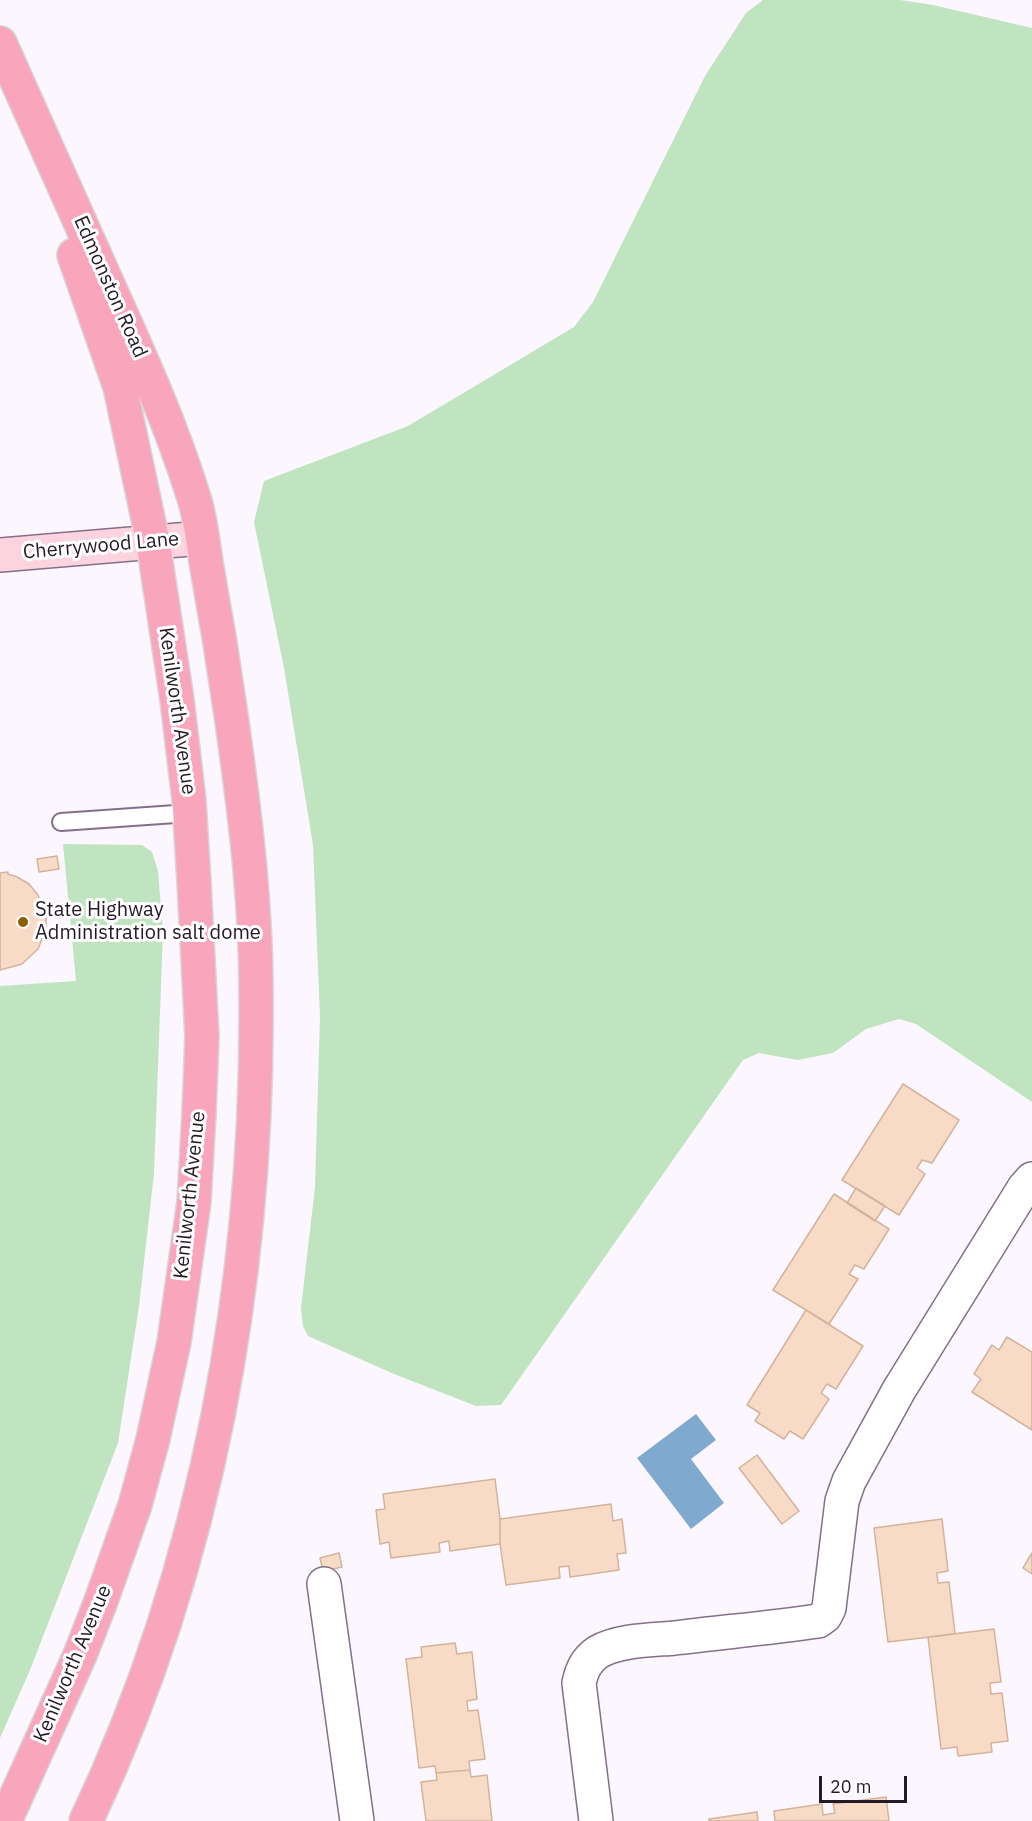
<!DOCTYPE html>
<html>
<head>
<meta charset="utf-8">
<style>
  body { margin:0 }
  #map { position:relative; width:1032px; height:1821px; overflow:hidden; background:#fcf7fe; font-family:"IBM Plex Sans",sans-serif }
  canvas { display:block }
  .scale { position:absolute; left:819px; top:1776px; width:88px; height:27px; box-sizing:border-box; border:3px solid #231a26; border-top:0; padding-left:8px; font-size:18px; line-height:21px; white-space:nowrap; color:#231a26; -webkit-text-stroke:4px #fff; paint-order:stroke }
</style>
</head>
<body>
<div id="map">
<canvas width="1032" height="1821"></canvas>
<div class="scale">20 m</div>
</div>
<script>
const g = document.querySelector('canvas').getContext('2d');
g.lineJoin = 'round';
function paint(path, color) {
  g.fillStyle = color;
  g.fill(path, 'evenodd');
}
function stroke(path, color, width, dash) {
  g.strokeStyle = color;
  g.lineWidth = width;
  g.lineCap = dash ? 'butt' : 'round';
  g.setLineDash(dash || []);
  g.stroke(path);
}
function drawText(font, color, halo, rows, align = 'center') {
  g.font = font + ' "IBM Plex Sans",sans-serif';
  g.lineWidth = 6;
  g.setLineDash([]);
  g.textBaseline = 'middle';
  g.strokeStyle = halo;
  g.fillStyle = color;
  for (const [text, x, y, turn = 0] of rows) {
    g.save();
    g.translate(x, y);
    g.rotate((+turn || 0) * Math.PI / 180);
    g.textAlign = isNaN(turn) ? turn : align;
    if (halo) g.strokeText(text, 0, 0);
    g.fillText(text, 0, 0);
    g.restore();
  }
}
paint(new Path2D(`
  M 763,0 L 900,0 L 933,5 L 1032,28 L 1032,1102 L 916,1024 L 899,1019 L 866,1029 L 833,1053 L 798,1060 L 759,1053 L 743,1060 L 501,1405 L 476,1406 L 394,1374 L 308,1336 L 303,1326 L 301,1308 L 315,1187 L 320,1017 L 313,845 L 284,668 L 254,522 L 264,481 L 408,426 L 574,327 L 593,302 L 705,76 L 746,13 Z
  M 63,844 L 142,845 L 152,852 L 158,871 L 163,932 L 154,1173 L 139,1306 L 118,1443 L 30,1670 L 0,1738 L 0,986 L 76,981 Z`), '#c0e3c0');
paint(new Path2D(`
  M 696,1414 L 716,1440 L 691,1459 L 724,1503 L 691,1529 L 637,1458 Z`), '#80a9cf');
const building = new Path2D(`
  M 57,856 L 59,869 L 39,872 L 37,859 Z
  M 8,872 L 8,874 L 17,877 L 29,884 L 38,895 L 46,915 L 46,929 L 38,949 L 22,964 L 0,970 L 0,873 Z
  M 903,1084 L 959,1120 L 932,1163 L 922,1160 L 917,1168 L 925,1174 L 899,1215 L 842,1180 Z
  M 856,1188 L 885,1206 L 875,1221 L 847,1203 Z
  M 834,1194 L 889,1229 L 864,1269 L 855,1265 L 849,1274 L 858,1279 L 829,1324 L 773,1290 Z
  M 806,1310 L 863,1346 L 836,1389 L 827,1384 L 821,1393 L 829,1399 L 803,1439 L 790,1431 L 784,1439 L 755,1421 L 760,1413 L 747,1405 Z
  M 1007,1337 L 1032,1352 L 1032,1430 L 972,1392 L 981,1379 L 974,1374 L 992,1345 L 999,1350 Z
  M 757,1455 L 799,1511 L 782,1524 L 739,1468 Z
  M 495,1479 L 500,1519 L 500,1544 L 450,1551 L 449,1541 L 439,1543 L 440,1552 L 391,1558 L 389,1542 L 380,1544 L 376,1510 L 385,1509 L 383,1494 Z
  M 611,1504 L 613,1521 L 622,1519 L 626,1553 L 617,1554 L 619,1570 L 570,1577 L 569,1566 L 559,1567 L 560,1578 L 506,1585 L 500,1544 L 500,1519 Z
  M 942,1519 L 948,1571 L 937,1573 L 938,1583 L 949,1582 L 955,1634 L 888,1642 L 874,1528 Z
  M 339,1553 L 342,1567 L 323,1571 L 320,1558 Z
  M 1032,1553 L 1032,1574 L 1023,1568 Z
  M 994,1629 L 1001,1682 L 990,1683 L 991,1694 L 1002,1693 L 1008,1741 L 991,1743 L 992,1752 L 958,1756 L 957,1747 L 941,1749 L 928,1637 Z
  M 455,1643 L 457,1654 L 472,1652 L 477,1699 L 467,1701 L 468,1711 L 478,1710 L 485,1759 L 469,1761 L 470,1770 L 436,1773 L 435,1766 L 419,1768 L 406,1659 L 422,1657 L 421,1647 Z
  M 470,1770 L 471,1777 L 487,1775 L 492,1821 L 426,1821 L 421,1782 L 437,1780 L 436,1773 Z
  M 886,1797 L 889,1821 L 775,1821 L 774,1811 L 822,1804 L 823,1815 L 835,1813 L 833,1804 Z
  M 757,1812 L 758,1821 L 709,1821 L 709,1819 Z`);
paint(building, '#f8dbc6');
stroke(building, '#d3b39c', 1.5);
const lane = new Path2D(`
  M 61,822 L 190,813`);
const street = new Path2D(`
  M 324,1584 L 357,1821
  M 596,1821 L 579,1683 C 582,1670 586,1660 598,1652 C 619,1640 651,1640 675,1638 C 723,1632 770,1628 818,1621 L 825,1616 L 829,1608 L 842,1501 L 849,1481 L 899,1390 L 1024,1188 L 1032,1179`);
const secondary = new Path2D(`
  M 0,555 L 202,538`);
const primary = new Path2D(`
  M 0,43 C 35,122 71,201 106,280 C 138,351 170,421 193,495 C 201,518 203,544 207,568 C 216,617 224,666 231,715 C 244,806 256,899 256,992 C 259,1275 208,1564 86,1821
  M 5,1821 L 80,1655 L 101,1601 L 135,1505 L 153,1439 L 174,1342 L 194,1202 L 199,1113 L 202,1037 L 194,882 L 189,800 L 177,700 L 153,542 L 120,387 L 74,255`);
stroke(lane, '#846f8b', 20);
stroke(street, '#846f8b', 36);
stroke(secondary, '#846f8b', 36);
stroke(primary, '#d7d6d8', 36);
stroke(lane, '#fff', 16);
stroke(street, '#fff', 33);
stroke(secondary, '#fcd3de', 33);
stroke(primary, '#f9a6bd', 33);
for (const [x, y, r, color] of [
  [23,922,6,"#8d6006"]
]) {
  const dot = new Path2D();
  dot.arc(x, y, r, 0, 2 * Math.PI);
  g.fillStyle = color;
  g.fill(dot);
  stroke(dot, '#fff', 2);
}
drawText('20px', '#231a26', '#fff', [
  ["Edmonston Road",110,287,66],
  ["Cherrywood Lane",101,546,-5],
  ["Kenilworth Avenue",177,711,82],
  ["Kenilworth Avenue",190,1195,-84],
  ["Kenilworth Avenue",73,1664,-67]
]);
drawText('20px', '#231a26', '#fff', [
  ["State Highway",35,910],
  ["Administration salt dome",35,933]
], 'left');
</script>
</body>
</html>
